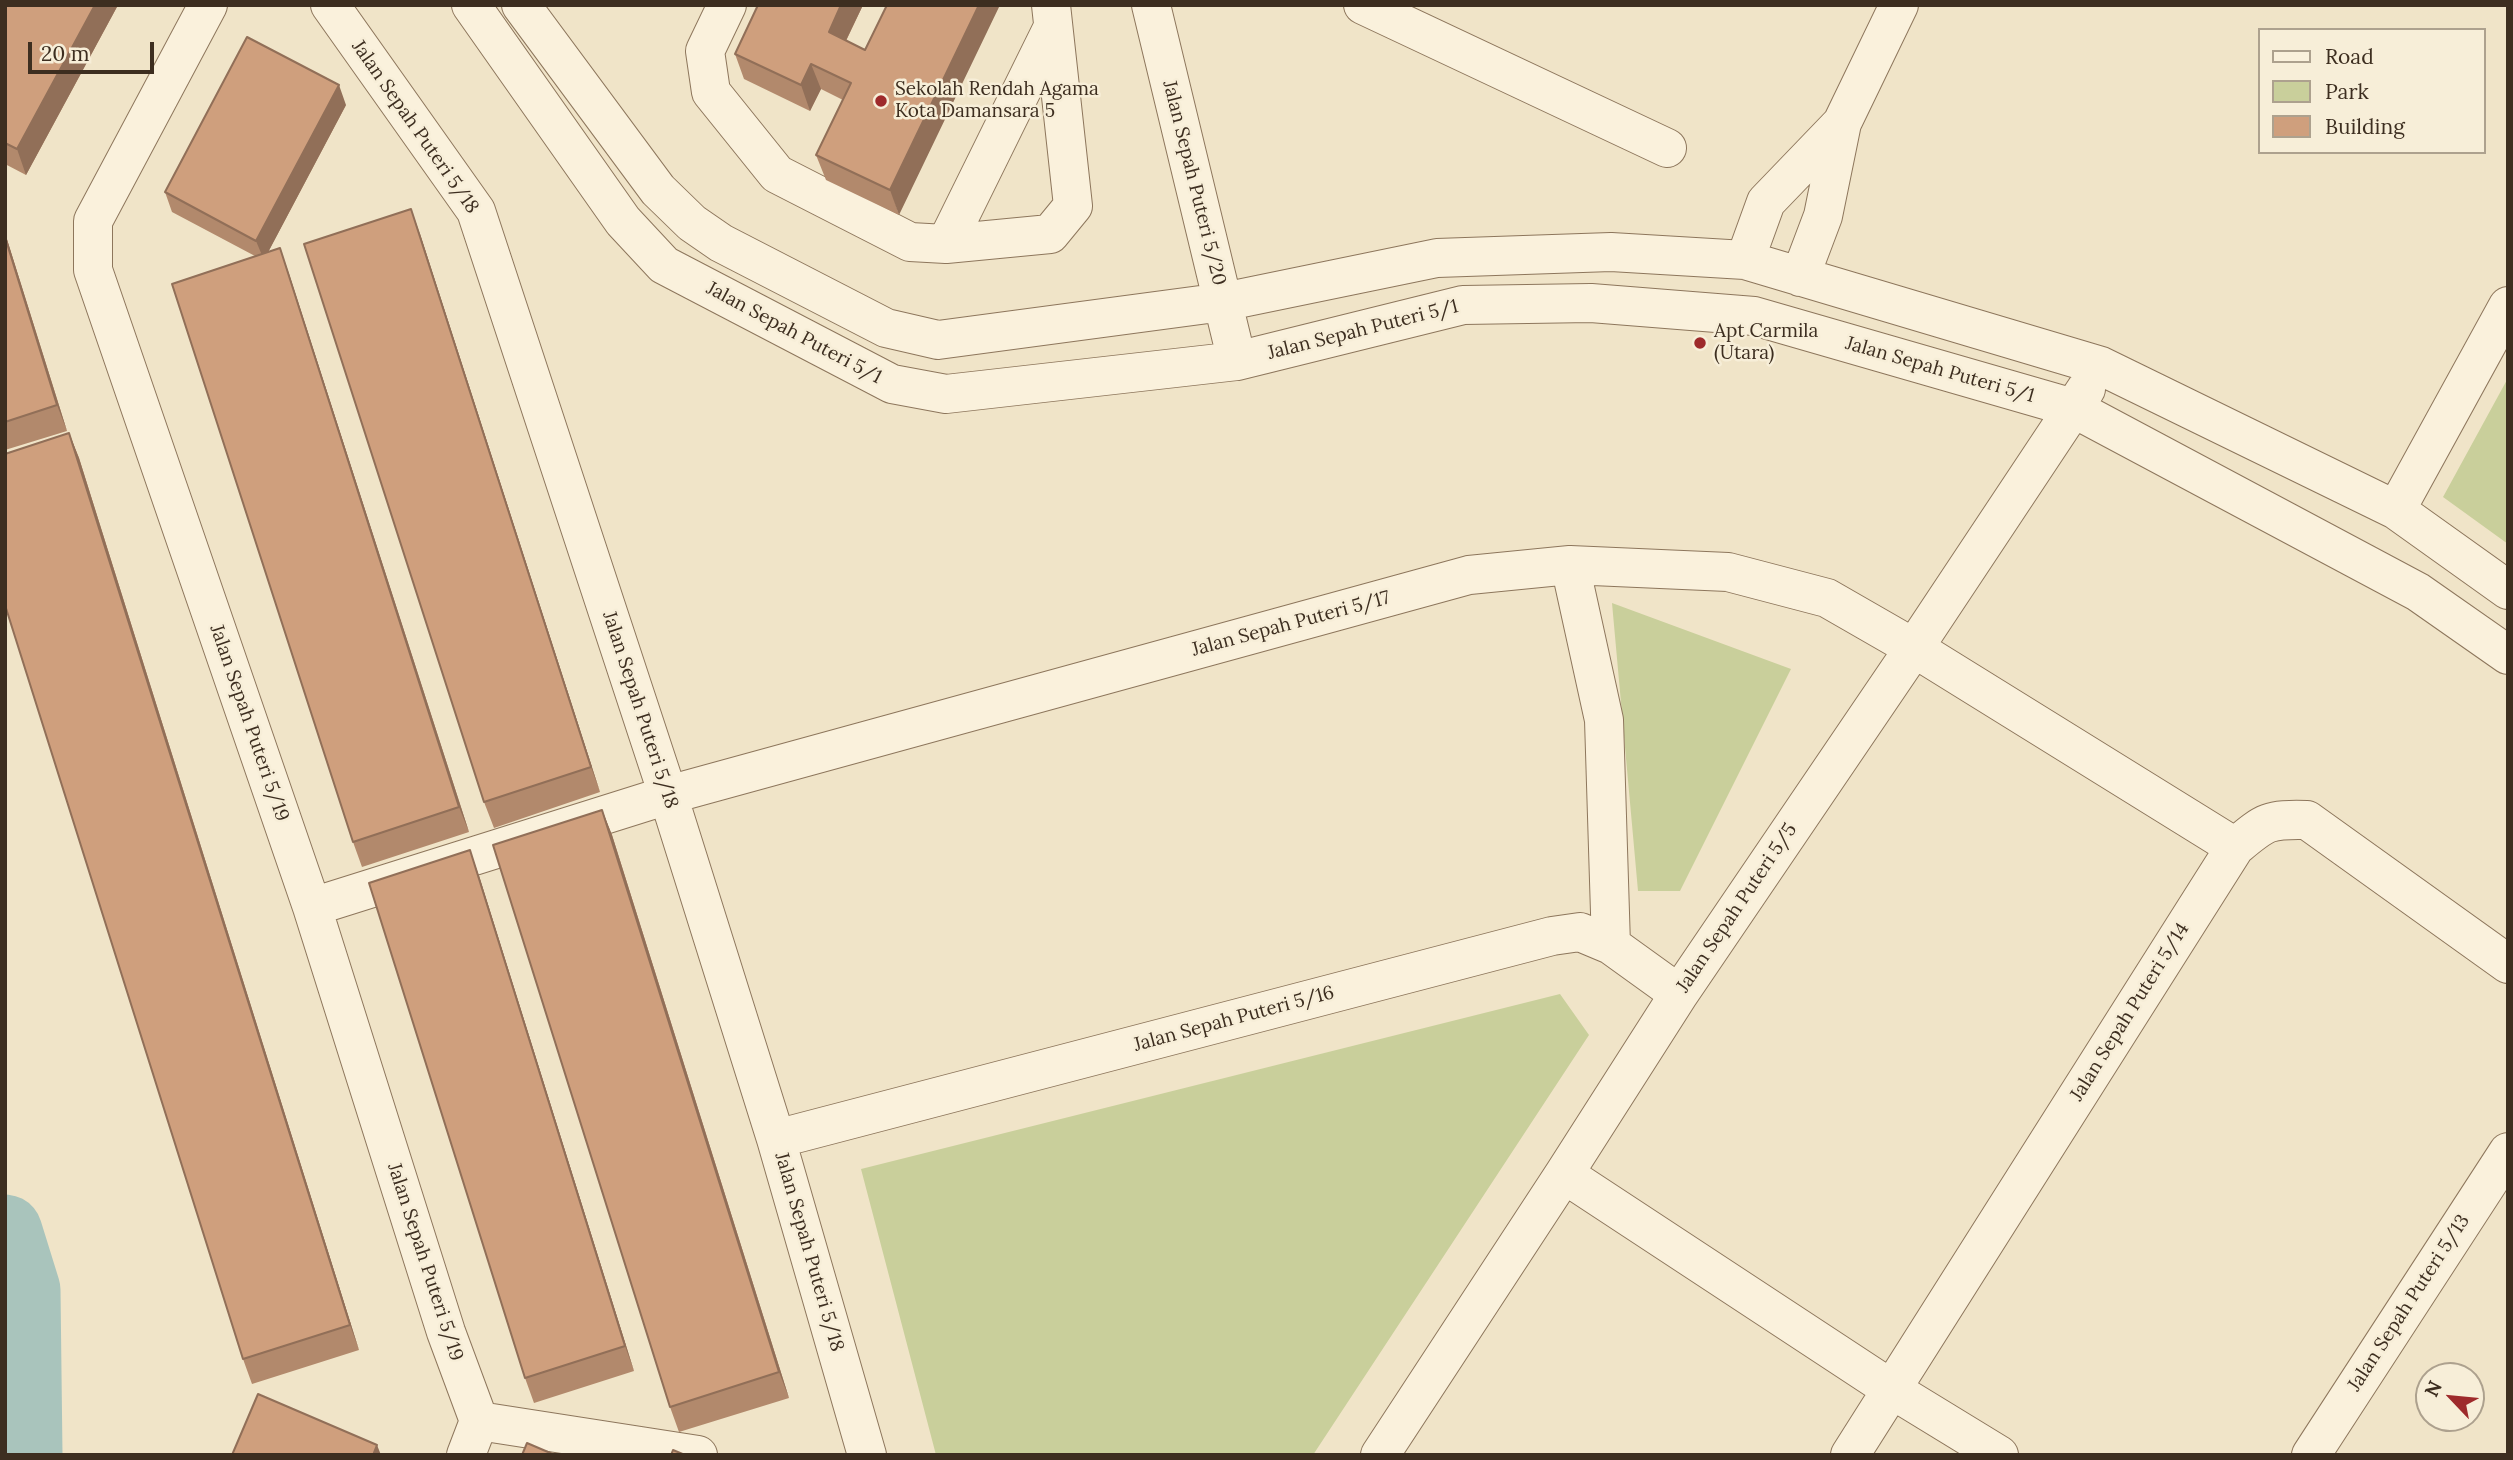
<!DOCTYPE html>
<html>
<head>
<meta charset="utf-8">
<style>
  body { margin:0 }
  #map { position:relative; width:2513px; height:1460px; overflow:hidden; background:#f0e4c8; font-family:Lora,serif }
  canvas { display:block }
  .frame { position:absolute; inset:0; border:7px solid #3d2e20; pointer-events:none }
  .legend { position:absolute; left:2258px; top:28px; width:228px; height:126px; box-sizing:border-box; background:#f7eed8; border:2px solid #ada18e; margin:0; padding:9px 12px; list-style:none; font-size:21px; color:#3d2e20 }
  .legend li { display:flex; align-items:center; gap:14px; height:35px }
  .legend b { width:35px; border:2px solid #ada18e }
  .north { position:absolute; left:2415px; top:1362px; width:70px; height:70px; box-sizing:border-box; background:#f7eed8; border:2px solid #ada18e; border-radius:50%; rotate:296deg; font-size:19px; font-weight:700; line-height:28px; text-align:center; color:#3d2e20 }
  .north::after { content:''; display:block; margin:auto; width:24px; height:32px; background:#9e2a2b; clip-path:polygon(50% 0,100% 100%,50% 72%,0 100%) }
  .scale { position:absolute; left:28px; top:42px; width:126px; height:32px; box-sizing:border-box; border:4px solid #3d2e20; border-top:0; padding-left:9px; font-size:21px; line-height:24px; white-space:nowrap; color:#3d2e20; -webkit-text-stroke:5px #f7eed8; paint-order:stroke }
</style>
</head>
<body>
<div id="map">
<canvas width="2513" height="1460"></canvas>
<div class="frame"></div>
<ul class="legend">
<li><b style="height:9px;background:#faf1dc"></b>Road</li>
<li><b style="height:19px;background:#c9cf9b"></b>Park</li>
<li><b style="height:19px;background:#cf9f7d"></b>Building</li>
</ul>
<div class="north">N</div>
<div class="scale">20 m</div>
</div>
<script>
const g = document.querySelector('canvas').getContext('2d');
g.lineJoin = 'round';
function paint(path, color) {
  g.fillStyle = color;
  g.fill(path, 'evenodd');
}
function stroke(path, color, width, dash) {
  g.strokeStyle = color;
  g.lineWidth = width;
  g.lineCap = dash ? 'butt' : 'round';
  g.setLineDash(dash || []);
  g.stroke(path);
}
function drawText(font, color, halo, rows, align = 'center') {
  g.font = font + ' Lora,serif';
  g.lineWidth = 5;
  g.setLineDash([]);
  g.textBaseline = 'middle';
  g.strokeStyle = halo;
  g.fillStyle = color;
  for (const [text, x, y, turn = 0] of rows) {
    g.save();
    g.translate(x, y);
    g.rotate((+turn || 0) * Math.PI / 180);
    g.textAlign = isNaN(turn) ? turn : align;
    if (halo) g.strokeText(text, 0, 0);
    g.fillText(text, 0, 0);
    g.restore();
  }
}
paint(new Path2D(`
  M 2508,378 L 2508,544 L 2443,497 Z
  M 1612,603 L 1791,669 L 1680,891 L 1638,891 Z
  M 1560,994 L 1589,1035 L 1313,1455 L 936,1455 L 861,1169 Z`), '#c9cf9b');
stroke(new Path2D(`
  M 5,1232 L 23,1290 L 25,1455`), '#a9c4bc', 75);
const minor = new Path2D(`
  M 208,5 L 93,221 L 93,270 L 312,907 L 446,1332 L 479,1421 L 466,1455
  M 330,5 L 476,211 L 668,795 L 776,1139 L 867,1455
  M 471,5 L 623,221 L 664,265 L 892,384 L 946,394 L 1237,361 L 1463,305 L 1591,303 L 1754,316 L 2073,408 L 2418,592 L 2508,655
  M 521,5 L 658,190 L 692,223 L 721,243 L 886,328 L 938,340 L 1223,302 L 1437,258 L 1611,252 L 1745,260 L 2101,366 L 2396,510 L 2508,590
  M 727,5 L 705,51 L 711,92 L 777,174 L 910,242 L 946,244 L 1050,234 L 1073,206 L 1051,5
  M 1151,5 L 1237,361
  M 1363,5 L 1667,148
  M 946,244 L 1052,29
  M 1745,260 L 1766,202 L 1842,123
  M 1800,277 L 1823,216 L 1842,123 L 1899,5
  M 2396,510 L 2508,306
  M 1570,565 L 1604,720 L 1611,945
  M 312,907 L 668,795 L 1469,575 L 1570,565 L 1728,572 L 1827,598 L 1914,648 L 2235,847
  M 776,1139 L 1552,936 L 1580,932 L 1611,945 L 1679,994
  M 1564,1174 L 1891,1389 L 1999,1455
  M 479,1421 L 698,1455
  M 1380,1455 L 1564,1174 L 1679,994 L 1914,648 L 2086,389
  M 1850,1455 L 2235,847 C 2265,822 2267,819 2307,820 L 2508,964
  M 2311,1455 L 2508,1152`);
stroke(minor, '#8d765c', 40);
stroke(minor, '#faf1dc', 38);
paint(new Path2D(`
  M 5,5 L 118,5 L 26,175 L 5,164 Z
  M 863,5 L 846,41 L 899,215 L 826,180 L 816,155 L 843,100 L 821,89 L 810,111 L 744,79 L 735,54 Z
  M 346,105 L 268,252 L 280,248 L 289,274 L 469,832 L 362,867 L 353,842 L 255,256 L 172,212 L 165,192 Z
  M 5,233 L 67,431 L 5,450 Z
  M 420,234 L 600,792 L 494,828 L 484,802 Z
  M 69,433 L 79,458 L 359,1350 L 252,1384 L 243,1359 Z
  M 602,810 L 612,835 L 789,1398 L 679,1432 L 670,1407 Z
  M 479,876 L 634,1371 L 534,1403 L 525,1378 Z`), '#b2896c');
paint(new Path2D(`
  M 95,5 L 118,5 L 26,175 L 17,149 Z
  M 841,5 L 863,5 L 838,57 L 829,32 Z
  M 979,5 L 1000,5 L 899,215 L 890,190 Z
  M 811,64 L 821,89 L 810,111 L 801,85 Z
  M 339,85 L 346,105 L 264,260 L 256,241 Z
  M 411,209 L 420,234 L 600,792 L 591,767 Z
  M 5,233 L 67,431 L 57,405 L 5,237 Z
  M 280,248 L 289,274 L 469,832 L 459,807 Z
  M 69,433 L 79,458 L 359,1350 L 350,1325 Z
  M 602,810 L 612,835 L 789,1398 L 779,1372 Z
  M 470,850 L 479,876 L 634,1371 L 625,1346 Z
  M 377,1445 L 381,1455 L 373,1455 Z`), '#916f58');
const building = new Path2D(`
  M 5,5 L 95,5 L 17,149 L 5,143 Z
  M 758,5 L 841,5 L 829,32 L 865,50 L 887,5 L 979,5 L 890,190 L 816,155 L 851,83 L 811,64 L 801,85 L 735,54 Z
  M 247,37 L 339,85 L 256,241 L 165,192 Z
  M 411,209 L 591,767 L 484,802 L 304,244 Z
  M 5,237 L 57,405 L 5,422 Z
  M 280,248 L 459,807 L 353,842 L 172,284 Z
  M 69,433 L 350,1325 L 243,1359 L 5,605 L 5,454 Z
  M 602,810 L 779,1372 L 670,1407 L 493,845 Z
  M 470,850 L 625,1346 L 525,1378 L 369,883 Z
  M 258,1394 L 377,1445 L 373,1455 L 232,1455 Z
  M 527,1443 L 555,1455 L 522,1455 Z
  M 673,1450 L 685,1455 L 671,1455 Z`);
paint(building, '#cf9f7d');
stroke(building, '#916f58', 2);
for (const [x, y, r, color] of [
  [881,101,7,"#9e2a2b"],
  [1700,343,7,"#9e2a2b"]
]) {
  const dot = new Path2D();
  dot.arc(x, y, r, 0, 2 * Math.PI);
  g.fillStyle = color;
  g.fill(dot);
  stroke(dot, '#f7eed8', 2.5);
}
drawText('19px', '#3d2e20', '#f7eed8', [
  ["Sekolah Rendah Agama",895,90],
  ["Kota Damansara 5",895,112],
  ["Apt Carmila",1714,332],
  ["(Utara)",1714,354]
], 'left');
drawText('19px', '#3d2e20', '#f7eed8', [
  ["Jalan Sepah Puteri 5/18",415,127,55],
  ["Jalan Sepah Puteri 5/20",1194,183,76],
  ["Jalan Sepah Puteri 5/1",1363,330,-14],
  ["Jalan Sepah Puteri 5/1",794,333,28],
  ["Jalan Sepah Puteri 5/1",1940,370,16],
  ["Jalan Sepah Puteri 5/17",1291,624,-15],
  ["Jalan Sepah Puteri 5/18",640,710,72],
  ["Jalan Sepah Puteri 5/19",249,723,71],
  ["Jalan Sepah Puteri 5/5",1737,908,-56],
  ["Jalan Sepah Puteri 5/14",2130,1012,-58],
  ["Jalan Sepah Puteri 5/16",1234,1019,-15],
  ["Jalan Sepah Puteri 5/18",809,1252,74],
  ["Jalan Sepah Puteri 5/19",425,1262,72],
  ["Jalan Sepah Puteri 5/13",2409,1303,-57]
]);
</script>
</body>
</html>
